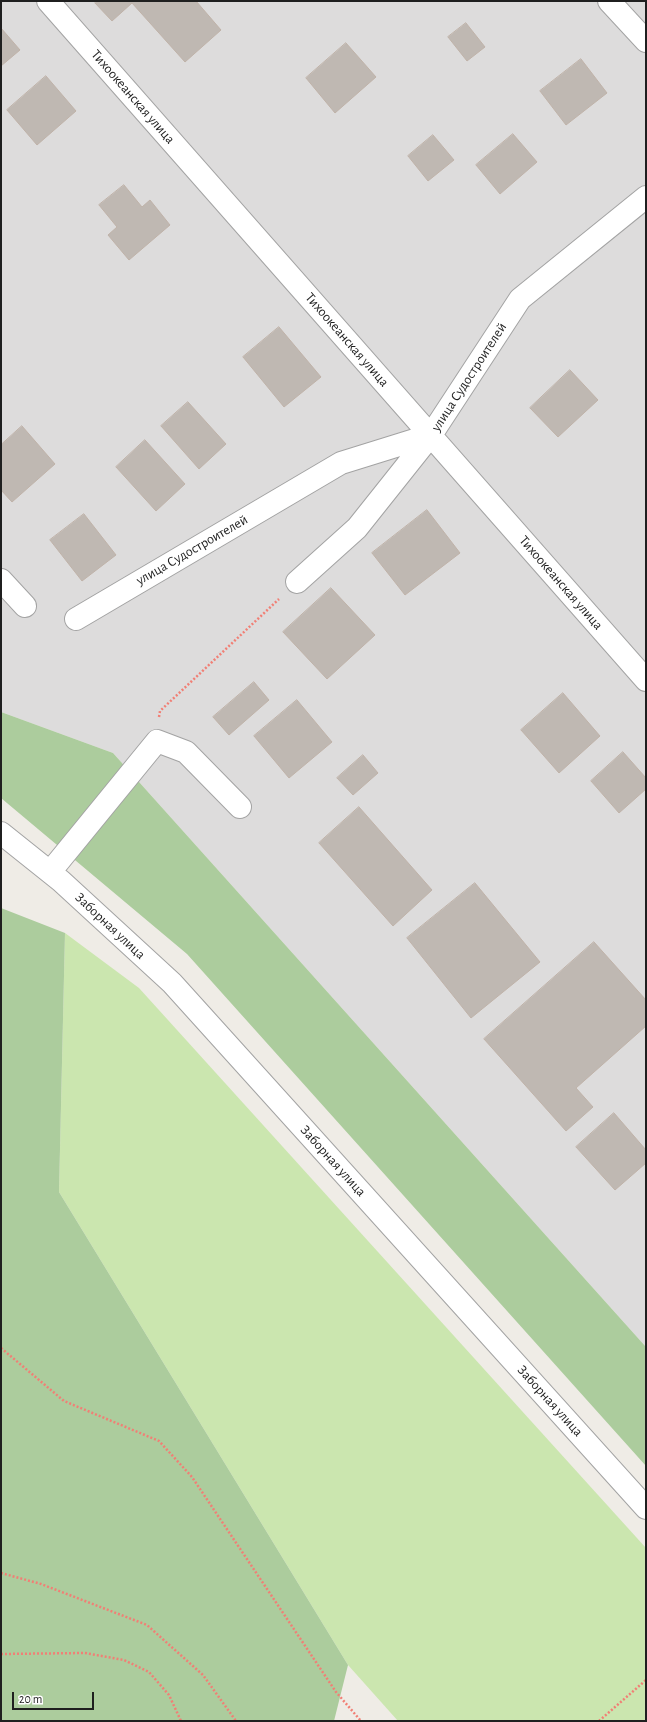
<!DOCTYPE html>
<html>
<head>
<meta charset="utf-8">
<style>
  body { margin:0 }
  #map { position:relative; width:647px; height:1722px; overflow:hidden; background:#efece6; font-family:"Alegreya Sans",sans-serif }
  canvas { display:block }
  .frame { position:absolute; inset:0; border:2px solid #1f1f1f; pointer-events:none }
  .scale { position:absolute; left:12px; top:1692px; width:82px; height:18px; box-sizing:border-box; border:2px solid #1f1f1f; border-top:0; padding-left:5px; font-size:12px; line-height:14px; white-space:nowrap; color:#1f1f1f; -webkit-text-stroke:3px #fff; paint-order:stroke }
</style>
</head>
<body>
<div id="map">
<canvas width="647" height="1722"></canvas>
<div class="frame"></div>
<div class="scale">20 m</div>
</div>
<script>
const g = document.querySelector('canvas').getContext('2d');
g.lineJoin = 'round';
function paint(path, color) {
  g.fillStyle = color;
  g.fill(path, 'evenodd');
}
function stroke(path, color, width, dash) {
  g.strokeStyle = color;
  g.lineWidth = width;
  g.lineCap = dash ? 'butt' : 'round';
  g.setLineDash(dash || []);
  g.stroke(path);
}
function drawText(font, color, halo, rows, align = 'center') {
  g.font = font + ' "Alegreya Sans",sans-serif';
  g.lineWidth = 3;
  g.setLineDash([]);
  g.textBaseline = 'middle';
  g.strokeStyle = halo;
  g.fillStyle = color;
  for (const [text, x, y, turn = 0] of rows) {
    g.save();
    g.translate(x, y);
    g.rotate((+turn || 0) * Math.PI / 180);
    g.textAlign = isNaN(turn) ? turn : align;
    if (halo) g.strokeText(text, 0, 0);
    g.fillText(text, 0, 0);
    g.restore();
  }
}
paint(new Path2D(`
  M 1,1 L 646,1 L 646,1347 L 113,753 L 1,712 Z`), '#dddcdc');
paint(new Path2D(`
  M 65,933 L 139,988 L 646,1548 L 646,1721 L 398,1721 L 348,1665 L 59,1192 Z`), '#cbe6af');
paint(new Path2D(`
  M 1,712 L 113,753 L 646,1347 L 646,1466 L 187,954 L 1,798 Z
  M 1,908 L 65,933 L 59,1192 L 348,1665 L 334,1721 L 1,1721 Z`), '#accc9d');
const building = new Path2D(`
  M 97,1 L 196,1 L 221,30 L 185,62 L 132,3 L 112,21 L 95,3 Z
  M 466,23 L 485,47 L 467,61 L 448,37 Z
  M 1,28 L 20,50 L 1,66 Z
  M 346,43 L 376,77 L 335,113 L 306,78 Z
  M 581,59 L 607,93 L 566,125 L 540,91 Z
  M 46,76 L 76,111 L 37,145 L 7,110 Z
  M 513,134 L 537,162 L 500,194 L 476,165 Z
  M 433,135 L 454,160 L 428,181 L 408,156 Z
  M 124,185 L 142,207 L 150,200 L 170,225 L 129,260 L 108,235 L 117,227 L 99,205 Z
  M 279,327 L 321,377 L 284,407 L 243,357 Z
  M 570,370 L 598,400 L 558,437 L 530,408 Z
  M 188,402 L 226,444 L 199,469 L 161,426 Z
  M 22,426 L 55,464 L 12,502 L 1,490 L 1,445 Z
  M 145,440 L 185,484 L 156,511 L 116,467 Z
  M 427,510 L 460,553 L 405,595 L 372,553 Z
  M 84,514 L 116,555 L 82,581 L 50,540 Z
  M 331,588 L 375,635 L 327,679 L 283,632 Z
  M 254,682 L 269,700 L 229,735 L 213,717 Z
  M 563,693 L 600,736 L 559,773 L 521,730 Z
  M 297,700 L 332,742 L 289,778 L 254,736 Z
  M 623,752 L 646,778 L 646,789 L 619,813 L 591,781 Z
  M 363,755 L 378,773 L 353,795 L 337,778 Z
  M 359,807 L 432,890 L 393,926 L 319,843 Z
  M 475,883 L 540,962 L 471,1018 L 407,938 Z
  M 594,942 L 646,1000 L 646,1026 L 576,1088 L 593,1107 L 566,1131 L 484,1039 Z
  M 614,1113 L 646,1150 L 646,1163 L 615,1190 L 576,1147 Z`);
paint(building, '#bfb8b2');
stroke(building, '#c0b3a9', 1);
const minor = new Path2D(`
  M 48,1 L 646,680
  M 609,1 L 646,41
  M 1,580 L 25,606
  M 297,582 L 357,528 L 431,435 L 520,299 L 646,197
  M 76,619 L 341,463 L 431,435
  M 1,833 L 61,881 L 172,983 L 646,1508
  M 50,872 L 157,741 L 186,752 L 240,807`);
stroke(minor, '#a3a3a3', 24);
stroke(new Path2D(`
  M 159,717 L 160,711 L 279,599
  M 1,1348 L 64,1401 L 159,1441 L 192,1477 L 336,1692 L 361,1721
  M 1,1573 L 41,1584 L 147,1625 L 203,1675 L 236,1721
  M 1,1654 L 85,1653 L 124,1660 L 149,1672 L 169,1695 L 181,1721
  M 599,1721 L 646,1680`), '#f17f75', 2.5, [2, 2]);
stroke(minor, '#fff', 22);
drawText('14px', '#1f1f1f', '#fff', [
  ["Тихоокеанская улица",133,97,49],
  ["Тихоокеанская улица",347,340,49],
  ["улица Судостроителей",469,377,-57],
  ["улица Судостроителей",192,550,-30],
  ["Тихоокеанская улица",561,583,49],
  ["Заборная улица",110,926,43],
  ["Заборная улица",333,1161,48],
  ["Заборная улица",550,1401,48]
]);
</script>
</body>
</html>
